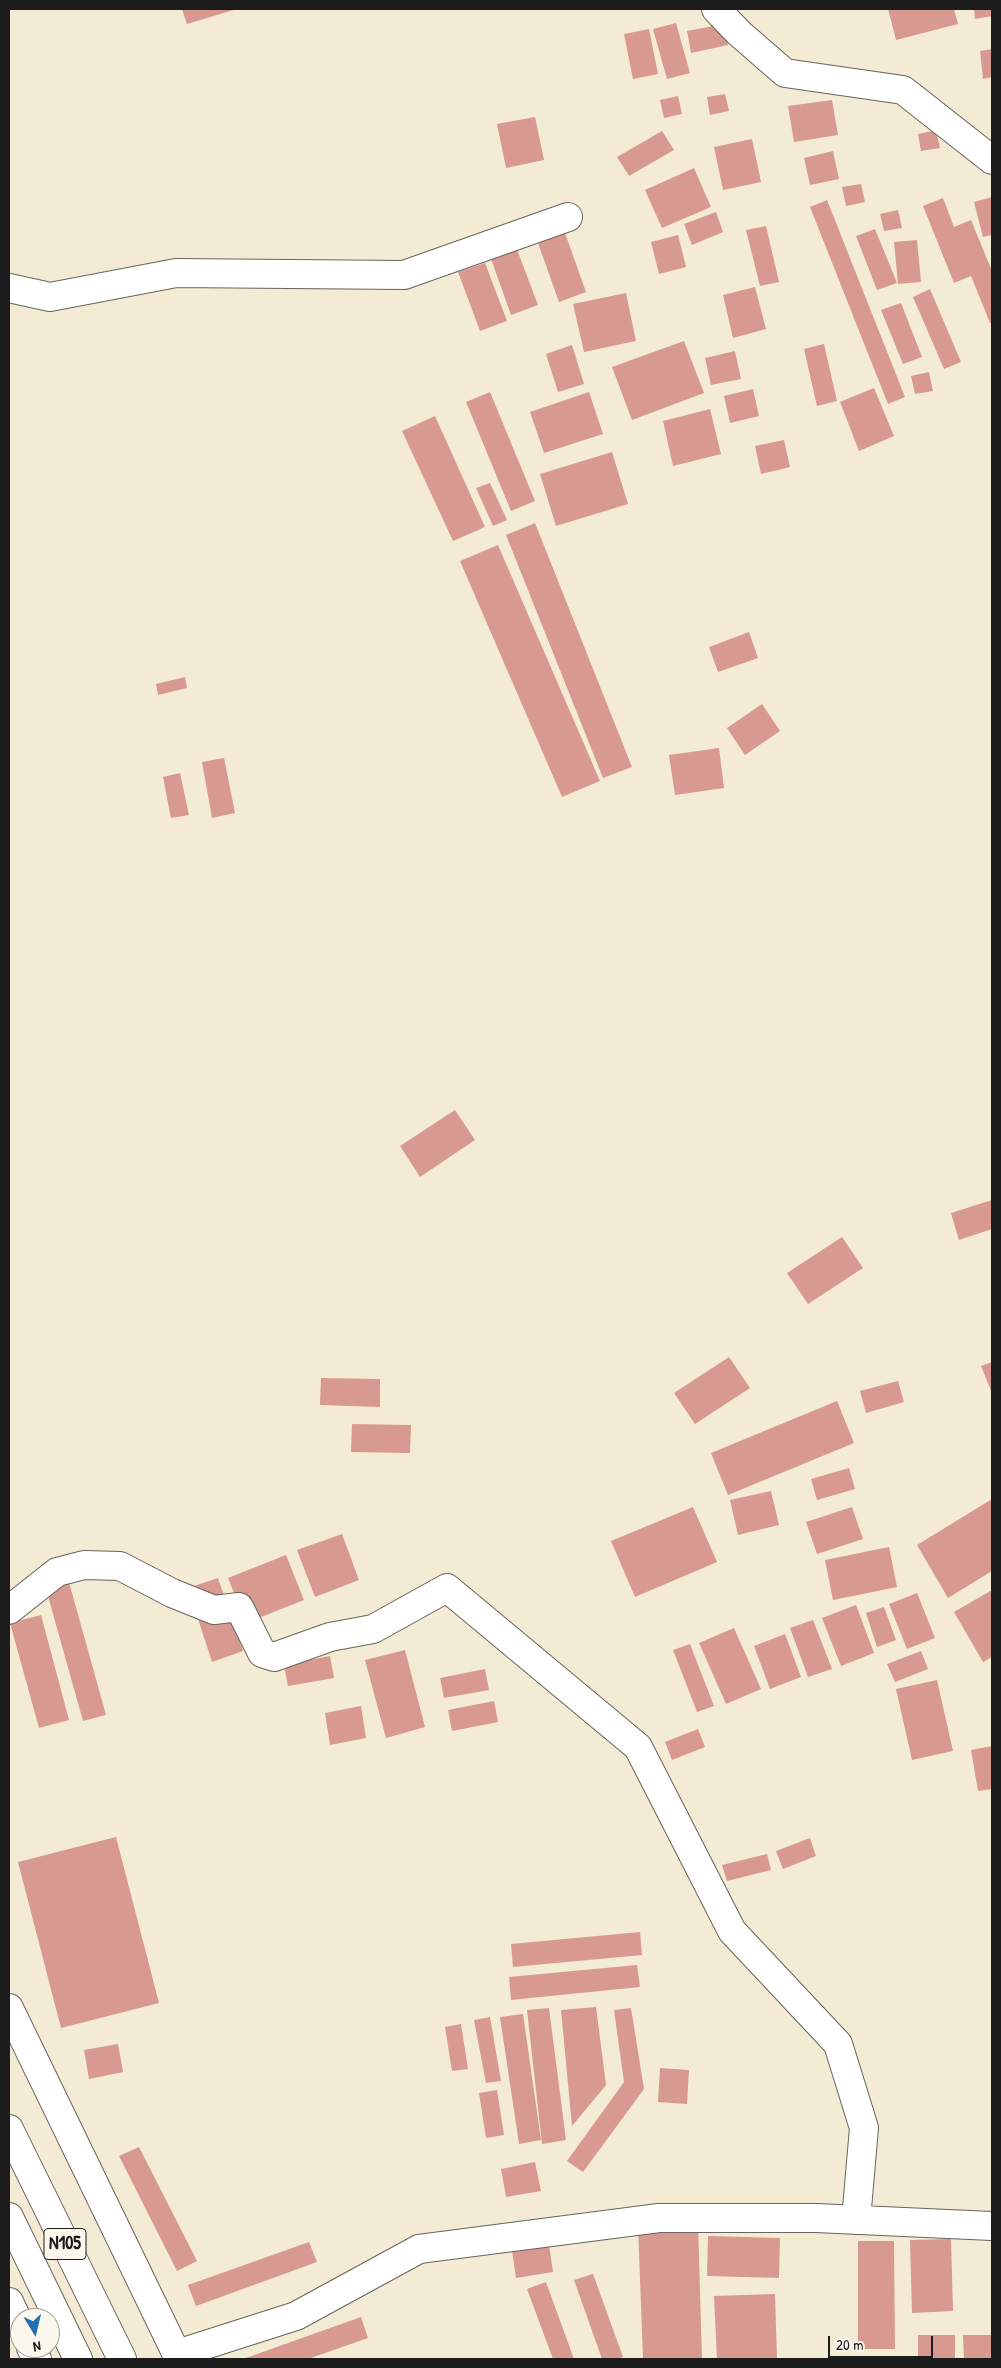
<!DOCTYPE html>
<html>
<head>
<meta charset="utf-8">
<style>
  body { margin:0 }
  #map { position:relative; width:1001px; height:2368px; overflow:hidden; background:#f4ebd4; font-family:"Patrick Hand",sans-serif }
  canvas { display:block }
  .frame { position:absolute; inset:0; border:10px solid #1c1c1c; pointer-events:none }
  .north { position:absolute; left:10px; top:2308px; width:50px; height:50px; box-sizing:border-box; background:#fbf7ec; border:1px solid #a29f99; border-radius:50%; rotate:171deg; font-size:14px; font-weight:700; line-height:20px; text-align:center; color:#1c1c1c }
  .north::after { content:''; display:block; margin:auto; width:18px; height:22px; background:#1f6fb2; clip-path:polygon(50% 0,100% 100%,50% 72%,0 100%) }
  .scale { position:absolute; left:828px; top:2336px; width:105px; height:22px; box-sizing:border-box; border:2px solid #1c1c1c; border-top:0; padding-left:6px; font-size:15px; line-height:18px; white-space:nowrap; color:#1c1c1c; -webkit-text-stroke:4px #fbf7ec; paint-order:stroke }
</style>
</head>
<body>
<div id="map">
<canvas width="1001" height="2368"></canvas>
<div class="frame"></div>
<div class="north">N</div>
<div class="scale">20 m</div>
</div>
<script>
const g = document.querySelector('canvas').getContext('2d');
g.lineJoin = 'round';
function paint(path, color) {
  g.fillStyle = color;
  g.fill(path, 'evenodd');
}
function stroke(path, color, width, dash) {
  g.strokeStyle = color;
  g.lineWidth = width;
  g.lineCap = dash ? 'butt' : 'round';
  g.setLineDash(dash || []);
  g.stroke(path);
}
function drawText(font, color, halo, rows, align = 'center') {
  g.font = font + ' "Patrick Hand",sans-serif';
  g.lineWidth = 4.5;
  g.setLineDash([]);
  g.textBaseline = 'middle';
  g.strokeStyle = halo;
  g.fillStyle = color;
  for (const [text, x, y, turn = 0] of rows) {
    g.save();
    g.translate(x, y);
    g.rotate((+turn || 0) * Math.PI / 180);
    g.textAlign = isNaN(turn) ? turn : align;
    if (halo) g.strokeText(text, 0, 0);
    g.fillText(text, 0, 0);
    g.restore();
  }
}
paint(new Path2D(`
  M 182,9 L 237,9 L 187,24 Z
  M 888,9 L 954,9 L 958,24 L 896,40 Z
  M 974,9 L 992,9 L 992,16 L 975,19 Z
  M 676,23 L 690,73 L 667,79 L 653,29 Z
  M 724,24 L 728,45 L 691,53 L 687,31 Z
  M 649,29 L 658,74 L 633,79 L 624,34 Z
  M 992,49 L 992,77 L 983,79 L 980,51 Z
  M 725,94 L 729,111 L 710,115 L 707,97 Z
  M 678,96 L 682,114 L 664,118 L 660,100 Z
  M 832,100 L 838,135 L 794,142 L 788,106 Z
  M 535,117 L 544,160 L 506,168 L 497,124 Z
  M 936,130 L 940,148 L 921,151 L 918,134 Z
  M 662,131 L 674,150 L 629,176 L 617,157 Z
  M 752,139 L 761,182 L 723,190 L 714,147 Z
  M 833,151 L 839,179 L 810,185 L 804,158 Z
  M 694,168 L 711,207 L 662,228 L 645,190 Z
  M 861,184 L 865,202 L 846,206 L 842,187 Z
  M 992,197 L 992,235 L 983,237 L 974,202 Z
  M 943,198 L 954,227 L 971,220 L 992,271 L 992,323 L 990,323 L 971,276 L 954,283 L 923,206 Z
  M 827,200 L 905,397 L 888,404 L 810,207 Z
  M 898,210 L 902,228 L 884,231 L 880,214 Z
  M 716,212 L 723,232 L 692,245 L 684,224 Z
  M 766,226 L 779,282 L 760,286 L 746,230 Z
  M 875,229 L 897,283 L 877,290 L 856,236 Z
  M 565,233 L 586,292 L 559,302 L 538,243 Z
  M 678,235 L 686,267 L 659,274 L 651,242 Z
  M 917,240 L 921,282 L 898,284 L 894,242 Z
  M 516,247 L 538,305 L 511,315 L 490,256 Z
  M 485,263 L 507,321 L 480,331 L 458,272 Z
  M 755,287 L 766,329 L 733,338 L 723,295 Z
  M 930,289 L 961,362 L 944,369 L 913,297 Z
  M 626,293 L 636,341 L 584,352 L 573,304 Z
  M 901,303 L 922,357 L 903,364 L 881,310 Z
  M 684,341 L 704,393 L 632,420 L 612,367 Z
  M 824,344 L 837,401 L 817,406 L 804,349 Z
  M 572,345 L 584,384 L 558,392 L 546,354 Z
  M 735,351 L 741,379 L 711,385 L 705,358 Z
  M 929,372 L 933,391 L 915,394 L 911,376 Z
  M 874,388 L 894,436 L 859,451 L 840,402 Z
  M 753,389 L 759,416 L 730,423 L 724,396 Z
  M 490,392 L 535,501 L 511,511 L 466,402 Z
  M 589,392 L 603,434 L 544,453 L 530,412 Z
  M 710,409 L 721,454 L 673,466 L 663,421 Z
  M 435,416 L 485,527 L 453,541 L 402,431 Z
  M 784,440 L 790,467 L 761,474 L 755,446 Z
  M 612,452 L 628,504 L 556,526 L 540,474 Z
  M 490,483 L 507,520 L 493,526 L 476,488 Z
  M 535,523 L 632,767 L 603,778 L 506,535 Z
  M 498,545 L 600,781 L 562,797 L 460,561 Z
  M 749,632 L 758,658 L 718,672 L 709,647 Z
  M 185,677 L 187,688 L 158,695 L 156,684 Z
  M 762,704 L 780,731 L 745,755 L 727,728 Z
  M 719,748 L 724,788 L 675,795 L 669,755 Z
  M 224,758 L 235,813 L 212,818 L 202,762 Z
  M 180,773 L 189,815 L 171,818 L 163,777 Z
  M 455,1110 L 475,1140 L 420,1177 L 400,1146 Z
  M 992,1200 L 992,1229 L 959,1240 L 951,1213 Z
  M 842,1237 L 863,1268 L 808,1304 L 787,1273 Z
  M 729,1357 L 750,1388 L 695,1424 L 674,1393 Z
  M 992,1362 L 992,1393 L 981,1366 Z
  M 321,1378 L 380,1379 L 380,1407 L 320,1405 Z
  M 898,1381 L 904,1402 L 866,1413 L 860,1391 Z
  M 837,1401 L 854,1443 L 728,1495 L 711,1453 Z
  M 352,1424 L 411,1425 L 410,1453 L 351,1452 Z
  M 849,1468 L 855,1489 L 817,1500 L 811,1479 Z
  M 771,1491 L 779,1525 L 738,1535 L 730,1500 Z
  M 992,1499 L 992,1571 L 948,1598 L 917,1545 Z
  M 693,1507 L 717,1562 L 635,1597 L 611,1541 Z
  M 852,1507 L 863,1539 L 817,1554 L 806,1522 Z
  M 342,1534 L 359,1580 L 315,1597 L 297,1550 Z
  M 889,1547 L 897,1587 L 833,1600 L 825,1560 Z
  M 286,1555 L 304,1600 L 246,1623 L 228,1578 Z
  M 218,1578 L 243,1651 L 212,1662 L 188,1588 Z
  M 69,1582 L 106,1715 L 83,1721 L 46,1589 Z
  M 992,1590 L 992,1657 L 983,1662 L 954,1612 Z
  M 917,1593 L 935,1638 L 907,1649 L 889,1604 Z
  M 856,1605 L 874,1653 L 841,1666 L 822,1618 Z
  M 884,1607 L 896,1640 L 877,1647 L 866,1613 Z
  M 41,1615 L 69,1720 L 39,1728 L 10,1623 Z
  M 813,1620 L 832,1669 L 808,1677 L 790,1628 Z
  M 734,1628 L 761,1689 L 726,1704 L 699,1643 Z
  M 785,1634 L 801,1677 L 770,1689 L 754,1646 Z
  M 690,1644 L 714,1706 L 697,1712 L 673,1650 Z
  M 405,1650 L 425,1727 L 386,1738 L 365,1660 Z
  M 921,1651 L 928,1669 L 895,1682 L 887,1664 Z
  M 330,1656 L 334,1678 L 288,1686 L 284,1665 Z
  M 485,1669 L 489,1690 L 444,1698 L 440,1678 Z
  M 937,1680 L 953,1751 L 912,1760 L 896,1689 Z
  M 494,1701 L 498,1722 L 452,1731 L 448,1710 Z
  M 361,1706 L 366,1738 L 330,1745 L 325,1713 Z
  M 698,1729 L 705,1747 L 672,1760 L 665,1742 Z
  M 992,1746 L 992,1789 L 978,1791 L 971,1750 Z
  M 116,1837 L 159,2003 L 61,2028 L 18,1862 Z
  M 810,1838 L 816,1856 L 783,1869 L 776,1851 Z
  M 767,1854 L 771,1870 L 727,1881 L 722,1865 Z
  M 640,1932 L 642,1955 L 513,1967 L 511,1944 Z
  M 637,1965 L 640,1987 L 511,2000 L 509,1977 Z
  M 596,2007 L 606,2085 L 572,2126 L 561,2010 Z
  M 549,2008 L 566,2140 L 542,2144 L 527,2010 Z
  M 631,2008 L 644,2089 L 583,2172 L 567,2161 L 624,2082 L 614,2010 Z
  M 523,2014 L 541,2140 L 519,2144 L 500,2017 Z
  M 490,2017 L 501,2081 L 486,2083 L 474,2020 Z
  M 461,2024 L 468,2069 L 452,2071 L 445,2027 Z
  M 118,2044 L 123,2072 L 89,2079 L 84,2050 Z
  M 660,2068 L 689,2070 L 687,2104 L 658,2102 Z
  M 497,2090 L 504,2135 L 486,2138 L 479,2093 Z
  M 139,2147 L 197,2261 L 177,2271 L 119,2156 Z
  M 535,2162 L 541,2191 L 506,2197 L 501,2169 Z
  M 698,2224 L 702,2359 L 643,2359 L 638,2225 Z
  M 708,2236 L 780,2238 L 779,2278 L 707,2276 Z
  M 548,2238 L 553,2272 L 516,2278 L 511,2244 Z
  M 951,2239 L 953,2311 L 912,2313 L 910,2240 Z
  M 858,2241 L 894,2241 L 895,2349 L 858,2349 Z
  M 309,2242 L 317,2262 L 196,2306 L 188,2285 Z
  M 593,2274 L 623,2357 L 618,2359 L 602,2359 L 574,2280 Z
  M 546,2282 L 574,2359 L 553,2359 L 527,2289 Z
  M 775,2294 L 777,2359 L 717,2359 L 714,2296 Z
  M 361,2317 L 368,2338 L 308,2359 L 243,2359 Z
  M 918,2335 L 955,2335 L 955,2359 L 918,2359 Z
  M 963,2335 L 992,2335 L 992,2359 L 964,2359 Z`), '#d89990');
const minor = new Path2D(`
  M 716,9 L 739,33 L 785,73 L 903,90 L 992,160
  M 9,288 L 50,297 L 176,273 L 404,275 L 568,217
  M 9,1610 L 57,1572 L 84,1565 L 120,1566 L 172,1593 L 214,1610 L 239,1607 L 262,1653 L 274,1657 L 330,1637 L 373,1629 L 447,1588 L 638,1747 L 732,1931 L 838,2044 L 864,2128 L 856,2220
  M 177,2354 L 296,2316 L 419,2249 L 659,2218 L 816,2218 L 992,2226`);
const major = new Path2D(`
  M 9,2008 L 179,2359
  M 9,2302 L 20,2325
  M 31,2348 L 37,2359`);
const highway = new Path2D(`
  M 9,2129 L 122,2359
  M 9,2217 L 78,2359`);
stroke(minor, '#68645c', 30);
stroke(major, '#68645c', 30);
stroke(highway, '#68645c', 30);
stroke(minor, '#fff', 28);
stroke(major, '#fff', 28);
stroke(highway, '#fff', 28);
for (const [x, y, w] of [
  [65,2244,42]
]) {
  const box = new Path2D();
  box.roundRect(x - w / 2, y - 15.5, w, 31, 4);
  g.fillStyle = '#fbf7ec';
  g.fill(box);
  stroke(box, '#1c1c1c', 1);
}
drawText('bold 18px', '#1c1c1c', null, [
  ["N105",65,2244]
]);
</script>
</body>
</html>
